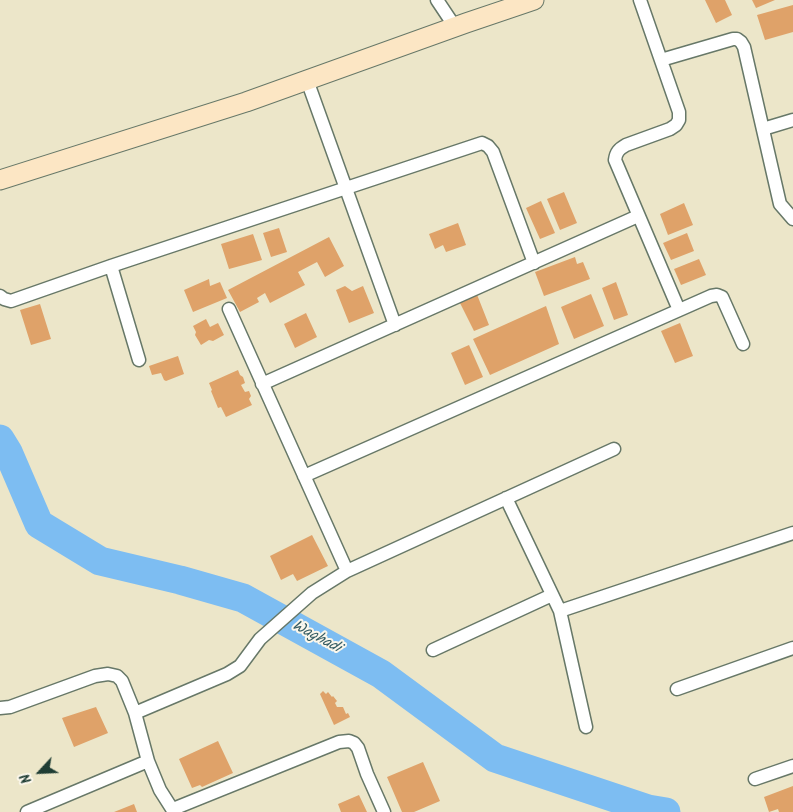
<!DOCTYPE html>
<html>
<head>
<meta charset="utf-8">
<style>
  body { margin:0 }
  #map { position:relative; width:793px; height:812px; overflow:hidden; background:#ece6c9; font-family:Kalam,sans-serif }
  canvas { display:block }
  .north { position:absolute; left:15px; top:747px; width:50px; height:50px; -webkit-text-stroke:4px #fbf7ec; paint-order:stroke; rotate:245deg; font-size:14px; font-weight:700; line-height:20px; text-align:center; color:#1f3d34 }
  .north::after { content:''; display:block; margin:auto; width:18px; height:22px; background:#1f3d34; clip-path:polygon(50% 0,100% 100%,50% 72%,0 100%) }
</style>
</head>
<body>
<div id="map">
<canvas width="793" height="812"></canvas>
<div class="north">N</div>
</div>
<script>
const g = document.querySelector('canvas').getContext('2d');
g.lineJoin = 'round';
function stroke(path, color, width, dash) {
  g.strokeStyle = color;
  g.lineWidth = width;
  g.lineCap = dash ? 'butt' : 'round';
  g.setLineDash(dash || []);
  g.stroke(path);
}
function paint(path, color) {
  g.fillStyle = color;
  g.fill(path, 'evenodd');
}
function drawText(font, color, halo, rows, align = 'center') {
  g.font = font + ' Kalam,sans-serif';
  g.lineWidth = 4;
  g.setLineDash([]);
  g.textBaseline = 'middle';
  g.strokeStyle = halo;
  g.fillStyle = color;
  for (const [text, x, y, turn = 0] of rows) {
    g.save();
    g.translate(x, y);
    g.rotate((+turn || 0) * Math.PI / 180);
    g.textAlign = isNaN(turn) ? turn : align;
    if (halo) g.strokeText(text, 0, 0);
    g.fillText(text, 0, 0);
    g.restore();
  }
}
stroke(new Path2D(`
  M 0,439 L 8,452 L 39,524 L 100,561 L 180,580 L 243,598 L 381,674 L 495,758 L 648,809 L 666,812`), '#7dbdf2', 29);
paint(new Path2D(`
  M 705,0 L 725,0 L 732,15 L 716,23 Z
  M 752,0 L 775,0 L 756,8 Z
  M 793,5 L 793,32 L 765,40 L 757,15 Z
  M 564,192 L 577,223 L 560,230 L 547,199 Z
  M 541,201 L 555,233 L 540,239 L 526,208 Z
  M 684,203 L 693,225 L 668,235 L 660,214 Z
  M 458,223 L 466,245 L 446,252 L 443,245 L 435,249 L 429,234 Z
  M 279,228 L 287,252 L 271,257 L 263,233 Z
  M 687,233 L 694,251 L 671,260 L 663,243 Z
  M 253,234 L 262,260 L 229,269 L 221,244 Z
  M 329,237 L 344,266 L 325,277 L 317,262 L 298,272 L 305,285 L 270,303 L 265,293 L 257,298 L 259,302 L 240,312 L 228,290 Z
  M 575,257 L 577,264 L 583,262 L 590,279 L 544,296 L 535,272 Z
  M 699,259 L 706,275 L 681,285 L 674,269 Z
  M 209,279 L 210,286 L 220,282 L 227,298 L 193,312 L 184,290 Z
  M 616,282 L 628,315 L 614,320 L 602,288 Z
  M 345,286 L 352,291 L 363,286 L 374,313 L 349,323 L 336,290 Z
  M 476,292 L 489,325 L 474,331 L 458,299 Z
  M 591,294 L 604,326 L 574,339 L 561,307 Z
  M 40,304 L 51,339 L 31,345 L 20,310 Z
  M 546,306 L 559,344 L 490,375 L 473,339 Z
  M 306,313 L 317,337 L 295,348 L 284,324 Z
  M 206,319 L 210,327 L 218,323 L 224,335 L 213,341 L 209,340 L 201,345 L 195,335 L 196,332 L 193,326 Z
  M 680,323 L 693,356 L 675,363 L 661,331 Z
  M 469,345 L 483,377 L 465,385 L 451,353 Z
  M 178,356 L 184,374 L 166,381 L 164,380 L 161,373 L 152,375 L 149,366 Z
  M 238,370 L 240,375 L 243,377 L 245,383 L 241,385 L 245,392 L 249,391 L 251,396 L 249,399 L 252,405 L 226,417 L 221,407 L 218,408 L 211,391 L 212,390 L 209,383 Z
  M 312,535 L 328,566 L 297,581 L 293,574 L 281,580 L 270,556 Z
  M 323,691 L 326,694 L 328,692 L 332,697 L 333,696 L 337,701 L 335,703 L 337,707 L 343,707 L 346,714 L 348,713 L 350,717 L 334,725 L 320,694 Z
  M 96,707 L 108,733 L 74,747 L 62,718 Z
  M 218,741 L 233,773 L 202,787 L 200,785 L 192,788 L 179,759 Z
  M 423,762 L 440,801 L 414,812 L 402,812 L 387,777 Z
  M 793,786 L 793,812 L 779,812 L 778,809 L 769,812 L 764,797 Z
  M 359,795 L 367,812 L 341,812 L 338,804 Z
  M 134,804 L 137,812 L 114,812 Z`), '#dfa269');
const street = new Path2D(`
  M 437,0 L 455,27
  M 640,0 L 679,112 L 679,120 L 676,125 L 670,129 L 626,145 C 619,149 616,152 615,160 L 679,310
  M 661,60 L 733,39 L 737,39 L 741,42 L 744,47 L 780,204 L 793,219
  M 307,80 L 395,325
  M 763,129 L 793,120
  M 111,266 L 139,360
  M 0,296 L 4,299 L 11,301 L 111,266 L 482,143 L 488,146 L 493,152 L 534,263
  M 229,309 L 347,571 L 614,449
  M 262,384 L 638,216
  M 304,476 L 711,296 L 717,295 L 722,297 L 743,344
  M 506,498 L 560,611 L 586,727
  M 560,611 L 793,533
  M 433,650 L 552,595
  M 677,689 L 793,648
  M 0,708 L 10,707 L 95,676 L 108,674 L 117,676 L 122,681 L 135,713 L 148,761 L 160,790 L 174,812
  M 135,713 L 227,674 L 240,666 L 260,639 L 312,593 L 347,571
  M 755,779 L 793,766
  M 173,809 L 339,742 L 349,741 L 354,743 L 358,748 L 367,774 L 384,812
  M 27,812 L 148,761`);
const secondary = new Path2D(`
  M 0,180 L 246,102 L 466,23 L 534,0`);
stroke(street, '#677868', 15);
stroke(secondary, '#677868', 21);
stroke(street, '#fff', 12);
stroke(secondary, '#fce6c4', 19);
drawText('italic 15px', '#365d64', '#fbf7ec', [
  ["Waghadi",316,638,28]
]);
</script>
</body>
</html>
